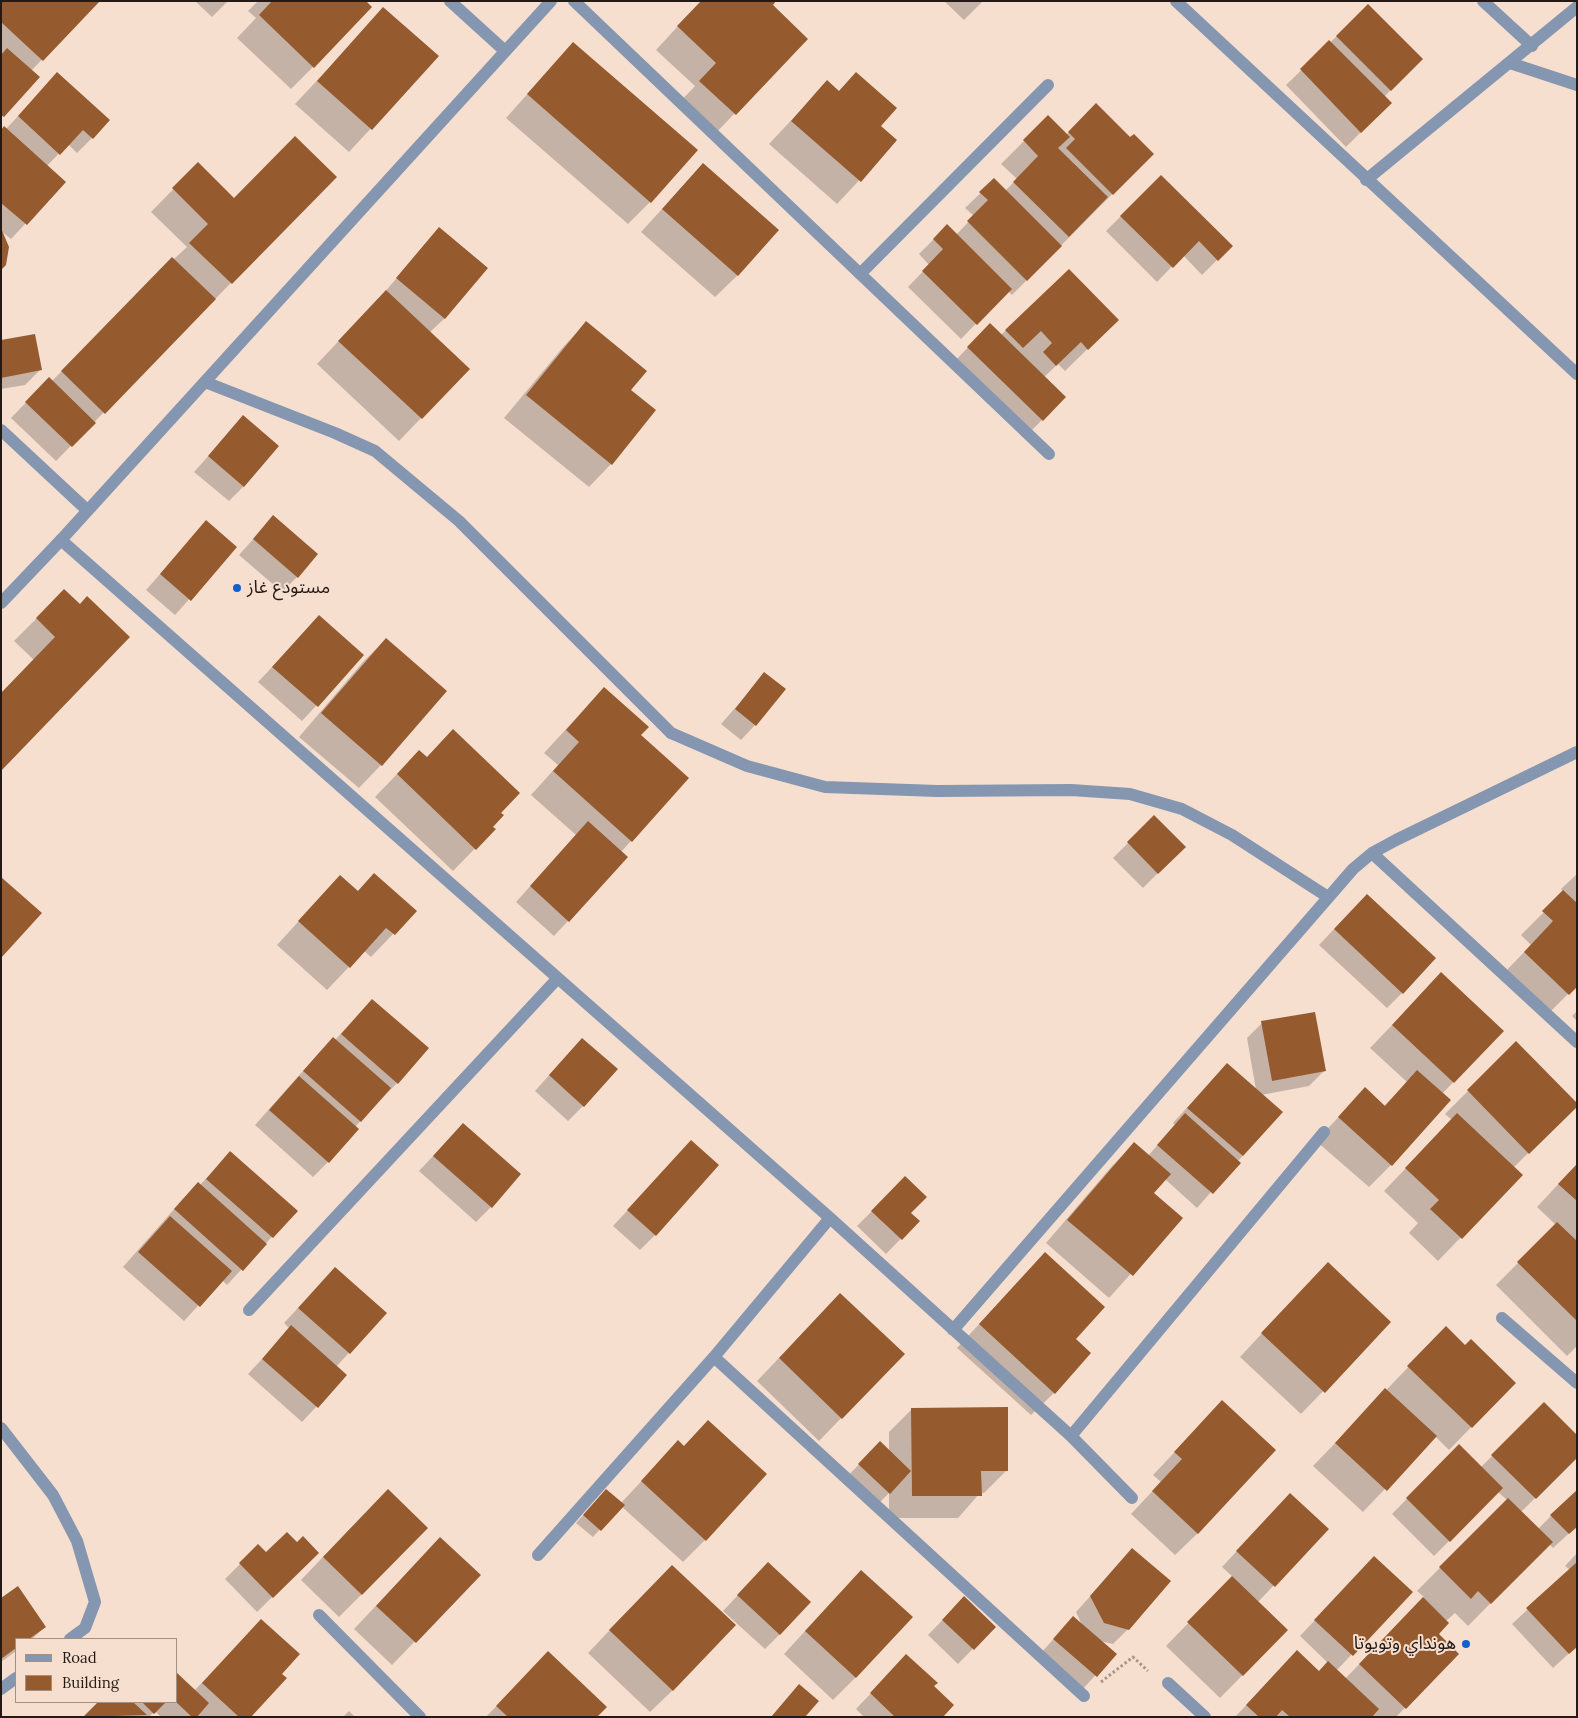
<!DOCTYPE html>
<html>
<head>
<meta charset="utf-8">
<style>
  body { margin:0 }
  #map { position:relative; width:1578px; height:1718px; overflow:hidden; background:#f7dfd0; font-family:Lora,serif }
  canvas { display:block }
  .frame { position:absolute; inset:0; border:2px solid #231a15; pointer-events:none }
  .legend { position:absolute; left:15px; top:1638px; width:162px; height:65px; box-sizing:border-box; background:#f7dfd0; border:1px solid #a29085; margin:0; padding:6px 9px; list-style:none; font-size:15px; color:#231a15 }
  .legend li { display:flex; align-items:center; gap:10px; height:25px }
  .legend b { width:25px; border:1px solid #a29085 }
</style>
</head>
<body>
<div id="map">
<canvas width="1578" height="1718"></canvas>
<div class="frame"></div>
<ul class="legend">
<li><b style="height:6px;background:#8596b0"></b>Road</li>
<li><b style="height:14px;background:#955a2e"></b>Building</li>
</ul>
</div>
<script>
const g = document.querySelector('canvas').getContext('2d');
g.lineJoin = 'round';
function paint(path, color) {
  g.fillStyle = color;
  g.fill(path, 'evenodd');
}
function stroke(path, color, width, dash) {
  g.strokeStyle = color;
  g.lineWidth = width;
  g.lineCap = dash ? 'butt' : 'round';
  g.setLineDash(dash || []);
  g.stroke(path);
}
function drawText(font, color, halo, rows, align = 'center') {
  g.font = font + ' Lora,"Noto Sans Arabic",serif';
  g.lineWidth = 4;
  g.setLineDash([]);
  g.textBaseline = 'middle';
  g.strokeStyle = halo;
  g.fillStyle = color;
  for (const [text, x, y, turn = 0] of rows) {
    g.save();
    g.translate(x, y);
    g.rotate((+turn || 0) * Math.PI / 180);
    g.textAlign = isNaN(turn) ? turn : align;
    if (halo) g.strokeText(text, 0, 0);
    g.fillText(text, 0, 0);
    g.restore();
  }
}
paint(new Path2D(`
  M 1,1 L 98,1 L 31,71 L 38,77 L 1,118 Z
  M 195,1 L 228,1 L 212,17 Z
  M 258,1 L 364,1 L 313,67 L 291,89 L 237,38 L 256,18 L 248,11 Z
  M 701,1 L 771,6 L 806,39 L 712,137 L 678,104 L 695,86 L 656,50 Z
  M 944,1 L 983,1 L 964,20 Z
  M 1368,6 L 1421,59 L 1384,97 L 1390,103 L 1346,147 L 1286,85 Z
  M 384,9 L 437,57 L 349,152 L 295,104 Z
  M 573,43 L 650,202 L 628,224 L 506,118 Z
  M 57,74 L 92,138 L 77,153 L 68,144 L 47,166 L 64,182 L 11,239 L 1,231 L 1,131 L 6,129 Z
  M 856,74 L 879,126 L 896,141 L 837,204 L 769,144 L 827,82 L 838,92 Z
  M 1096,105 L 1130,139 L 1152,154 L 1012,295 L 1008,291 L 961,339 L 908,287 L 929,265 L 919,254 L 947,226 L 956,235 L 974,216 L 965,208 L 994,180 L 1005,191 L 1017,179 L 1001,164 L 1048,117 L 1066,135 Z
  M 198,164 L 234,199 L 335,177 L 56,461 L 11,418 L 49,379 L 52,381 L 150,281 L 187,247 L 151,212 Z
  M 703,164 L 738,275 L 715,297 L 641,232 Z
  M 1161,176 L 1231,246 L 1202,275 L 1183,255 L 1157,282 L 1106,231 Z
  M 439,229 L 445,318 L 429,333 L 468,369 L 399,441 L 317,364 L 383,294 Z
  M 1069,270 L 1117,320 L 1065,371 L 1058,364 L 1044,377 L 1065,397 L 1027,435 L 953,363 L 976,339 L 1001,335 Z
  M 586,323 L 630,390 L 611,464 L 589,487 L 504,418 L 564,346 Z
  M 1,341 L 40,370 L 25,385 L 1,389 Z
  M 243,417 L 244,486 L 229,501 L 194,472 Z
  M 273,517 L 297,577 L 282,592 L 239,555 Z
  M 206,522 L 235,548 L 175,615 L 146,590 Z
  M 64,591 L 79,605 L 1,769 L 34,660 L 14,641 Z
  M 319,617 L 362,656 L 302,721 L 258,682 Z
  M 386,639 L 381,765 L 359,788 L 299,737 L 363,662 Z
  M 765,674 L 755,725 L 741,740 L 721,724 Z
  M 604,688 L 640,736 L 687,778 L 621,852 L 568,921 L 554,936 L 516,902 L 576,835 L 531,795 L 558,765 L 544,753 Z
  M 419,751 L 499,813 L 491,827 L 494,829 L 453,871 L 375,797 Z
  M 1154,817 L 1184,847 L 1143,888 L 1113,858 Z
  M 374,874 L 415,911 L 371,957 L 364,951 L 327,990 L 277,945 L 318,900 L 357,892 Z
  M 1577,874 L 1577,985 L 1545,1017 L 1502,975 L 1531,945 L 1521,935 L 1564,892 L 1561,889 Z
  M 1352,910 L 1402,993 L 1387,1008 L 1319,945 Z
  M 1441,974 L 1502,1031 L 1442,1094 L 1391,1165 L 1369,1187 L 1316,1141 L 1365,1089 L 1384,1106 L 1407,1082 L 1370,1048 Z
  M 372,1000 L 397,1083 L 355,1127 L 328,1162 L 313,1177 L 255,1125 L 318,1054 L 333,1039 L 335,1040 Z
  M 1577,1011 L 1577,1021 L 1572,1016 Z
  M 1262,1023 L 1324,1071 L 1309,1086 L 1261,1095 L 1281,1112 L 1197,1208 L 1165,1179 L 1152,1193 L 1181,1218 L 1109,1298 L 1046,1243 L 1112,1166 L 1134,1144 L 1148,1156 L 1175,1125 L 1173,1123 L 1227,1064 L 1256,1090 L 1247,1038 Z
  M 1516,1043 L 1577,1105 L 1513,1168 L 1521,1175 L 1438,1261 L 1409,1233 L 1418,1223 L 1384,1191 L 1452,1120 L 1445,1114 Z
  M 567,1055 L 583,1106 L 568,1121 L 535,1091 Z
  M 448,1140 L 491,1207 L 476,1222 L 419,1171 Z
  M 691,1142 L 655,1235 L 640,1250 L 613,1226 Z
  M 230,1153 L 296,1211 L 227,1285 L 222,1280 L 184,1321 L 123,1267 L 183,1199 L 200,1185 Z
  M 1577,1164 L 1577,1346 L 1567,1356 L 1496,1285 L 1556,1225 L 1537,1207 Z
  M 905,1178 L 910,1213 L 918,1221 L 886,1254 L 857,1226 Z
  M 1045,1253 L 1074,1339 L 1054,1393 L 1031,1415 L 957,1348 Z
  M 335,1268 L 385,1313 L 336,1367 L 346,1375 L 302,1422 L 248,1374 L 290,1329 L 284,1323 Z
  M 1306,1286 L 1390,1322 L 1301,1414 L 1240,1357 Z
  M 818,1317 L 903,1354 L 819,1441 L 757,1381 Z
  M 1446,1328 L 1465,1347 L 1514,1383 L 1449,1450 L 1435,1436 L 1363,1512 L 1313,1466 Z
  M 1222,1402 L 1198,1533 L 1175,1555 L 1131,1514 L 1161,1482 L 1153,1475 Z
  M 1544,1404 L 1577,1456 L 1521,1512 L 1538,1529 L 1551,1516 L 1577,1526 L 1553,1548 L 1549,1544 L 1468,1626 L 1455,1613 L 1446,1621 L 1437,1634 L 1457,1654 L 1396,1717 L 1235,1717 L 1297,1652 L 1319,1672 L 1328,1663 L 1300,1636 L 1359,1573 L 1411,1592 L 1336,1671 L 1345,1679 L 1424,1597 L 1417,1591 L 1507,1500 L 1498,1492 L 1434,1556 L 1392,1514 L 1459,1446 L 1480,1468 Z
  M 911,1410 L 1007,1470 L 984,1493 L 980,1493 L 958,1518 L 889,1518 L 889,1493 L 874,1508 L 844,1480 L 865,1458 L 889,1452 L 889,1432 Z
  M 708,1422 L 705,1540 L 683,1562 L 621,1506 L 593,1537 L 576,1523 L 599,1498 L 621,1503 L 678,1442 L 683,1447 Z
  M 1275,1510 L 1327,1529 L 1258,1602 L 1287,1630 L 1220,1698 L 1166,1646 L 1233,1577 L 1222,1567 Z
  M 365,1513 L 362,1594 L 339,1617 L 301,1580 Z
  M 297,1544 L 317,1553 L 257,1612 L 225,1579 L 258,1546 L 266,1554 Z
  M 1132,1550 L 1128,1629 L 1113,1644 L 1100,1641 L 1115,1654 L 1081,1691 L 1039,1655 L 1073,1618 L 1082,1625 L 1076,1612 Z
  M 1577,1553 L 1577,1646 L 1553,1668 L 1512,1624 L 1570,1570 L 1565,1566 Z
  M 418,1561 L 479,1575 L 392,1665 L 354,1629 Z
  M 753,1579 L 780,1634 L 765,1649 L 723,1611 Z
  M 649,1589 L 673,1690 L 650,1712 L 588,1653 Z
  M 839,1594 L 856,1677 L 833,1700 L 784,1654 Z
  M 964,1598 L 994,1627 L 958,1664 L 928,1635 Z
  M 1,1600 L 45,1627 L 32,1639 L 16,1639 L 16,1651 L 1,1662 Z
  M 261,1620 L 281,1674 L 250,1717 L 161,1717 L 155,1711 L 149,1717 L 85,1717 L 100,1702 L 176,1702 L 194,1691 Z
  M 892,1671 L 933,1687 L 941,1717 L 864,1717 L 856,1709 Z
  M 526,1675 L 596,1717 L 486,1717 Z
  M 349,1711 L 355,1717 L 343,1717 Z`), '#0003');
paint(new Path2D(`
  M 1,1 L 100,1 L 43,61 L 1,22 Z
  M 272,1 L 366,1 L 372,7 L 314,68 L 259,15 Z
  M 701,1 L 776,1 L 773,5 L 808,39 L 736,115 L 699,81 L 716,63 L 677,26 Z
  M 1368,4 L 1423,59 L 1391,91 L 1336,36 Z
  M 383,7 L 439,56 L 372,130 L 317,81 Z
  M 1329,40 L 1392,103 L 1361,133 L 1300,69 Z
  M 573,42 L 698,150 L 651,203 L 527,94 Z
  M 7,48 L 40,77 L 4,117 L 1,115 L 1,55 Z
  M 57,72 L 110,120 L 93,139 L 83,130 L 60,155 L 18,116 Z
  M 856,72 L 897,108 L 881,126 L 897,140 L 861,182 L 791,121 L 827,80 L 839,91 Z
  M 1096,103 L 1130,137 L 1134,134 L 1154,154 L 1113,195 L 1066,148 L 1075,139 L 1068,132 Z
  M 1048,115 L 1070,137 L 1058,148 L 1108,197 L 1069,237 L 1013,182 L 1038,156 L 1023,140 Z
  M 4,126 L 66,182 L 27,225 L 1,203 L 1,130 Z
  M 295,136 L 337,177 L 232,284 L 189,243 L 208,224 L 172,188 L 198,162 L 234,198 Z
  M 703,163 L 779,230 L 738,276 L 662,209 Z
  M 1161,175 L 1233,246 L 1218,261 L 1199,241 L 1173,268 L 1120,216 Z
  M 994,178 L 1062,246 L 1027,281 L 967,221 L 988,200 L 979,192 Z
  M 947,224 L 1012,289 L 977,325 L 922,271 L 943,249 L 933,239 Z
  M 439,227 L 488,268 L 445,319 L 396,278 Z
  M 1,228 L 9,247 L 6,265 L 1,270 Z
  M 172,257 L 216,299 L 105,414 L 61,371 Z
  M 1069,269 L 1119,320 L 1088,350 L 1081,342 L 1056,366 L 1043,352 L 1052,343 L 1041,331 L 1023,348 L 1005,330 Z
  M 386,290 L 470,369 L 422,419 L 338,341 Z
  M 586,321 L 647,371 L 631,390 L 656,410 L 612,465 L 526,395 Z
  M 990,323 L 1066,397 L 1043,421 L 967,347 Z
  M 35,334 L 42,370 L 1,378 L 1,340 Z
  M 49,377 L 96,423 L 72,447 L 25,402 Z
  M 243,415 L 279,446 L 244,487 L 208,456 Z
  M 273,515 L 318,554 L 298,578 L 253,539 Z
  M 206,520 L 237,547 L 191,601 L 160,574 Z
  M 64,589 L 80,604 L 87,596 L 130,637 L 1,771 L 1,693 L 55,637 L 36,618 Z
  M 319,615 L 364,655 L 318,707 L 272,667 Z
  M 386,638 L 447,691 L 382,766 L 321,713 Z
  M 764,672 L 786,689 L 756,726 L 735,709 Z
  M 604,687 L 649,727 L 641,735 L 689,778 L 632,842 L 553,771 L 579,742 L 566,730 Z
  M 453,729 L 520,793 L 501,813 L 504,815 L 493,827 L 496,829 L 476,850 L 397,774 L 419,750 L 427,757 Z
  M 1154,815 L 1186,847 L 1158,874 L 1127,842 Z
  M 588,821 L 628,857 L 569,922 L 530,886 Z
  M 374,873 L 417,911 L 395,935 L 386,928 L 350,968 L 298,921 L 340,875 L 358,891 Z
  M 1,877 L 42,913 L 1,958 Z
  M 1563,890 L 1577,903 L 1577,987 L 1569,995 L 1524,952 L 1553,921 L 1542,911 Z
  M 1367,894 L 1436,958 L 1403,994 L 1334,929 Z
  M 1441,972 L 1504,1031 L 1454,1083 L 1392,1025 Z
  M 372,999 L 429,1048 L 398,1084 L 341,1034 Z
  M 1315,1012 L 1326,1071 L 1272,1081 L 1261,1021 Z
  M 333,1037 L 391,1088 L 361,1122 L 303,1071 Z
  M 582,1038 L 618,1069 L 584,1107 L 549,1075 Z
  M 1516,1041 L 1577,1103 L 1577,1107 L 1529,1154 L 1467,1090 Z
  M 1227,1063 L 1283,1112 L 1243,1156 L 1187,1108 Z
  M 1417,1070 L 1451,1100 L 1392,1166 L 1338,1117 L 1365,1087 L 1385,1106 Z
  M 299,1076 L 359,1129 L 329,1163 L 269,1110 Z
  M 1185,1113 L 1241,1163 L 1213,1194 L 1157,1145 Z
  M 1457,1113 L 1523,1175 L 1462,1239 L 1430,1209 L 1439,1200 L 1405,1168 Z
  M 463,1123 L 521,1174 L 492,1208 L 433,1156 Z
  M 691,1140 L 719,1165 L 656,1236 L 627,1210 Z
  M 1134,1142 L 1171,1174 L 1154,1193 L 1183,1218 L 1133,1276 L 1067,1220 Z
  M 230,1151 L 298,1211 L 273,1238 L 206,1179 Z
  M 1577,1164 L 1577,1201 L 1558,1184 Z
  M 905,1176 L 927,1197 L 911,1213 L 920,1221 L 902,1240 L 871,1211 Z
  M 198,1182 L 267,1244 L 243,1271 L 174,1209 Z
  M 170,1216 L 232,1271 L 200,1307 L 138,1252 Z
  M 1557,1222 L 1577,1241 L 1577,1321 L 1517,1262 Z
  M 1045,1252 L 1105,1307 L 1076,1339 L 1091,1353 L 1055,1394 L 979,1324 Z
  M 1328,1262 L 1391,1322 L 1325,1393 L 1261,1333 Z
  M 335,1267 L 387,1313 L 350,1354 L 298,1308 Z
  M 840,1293 L 905,1354 L 842,1419 L 779,1358 Z
  M 291,1325 L 347,1375 L 318,1408 L 262,1359 Z
  M 1446,1326 L 1465,1345 L 1471,1339 L 1516,1383 L 1472,1428 L 1407,1366 Z
  M 1385,1388 L 1437,1436 L 1387,1491 L 1335,1443 Z
  M 1222,1400 L 1276,1450 L 1198,1534 L 1152,1491 L 1182,1459 L 1174,1452 Z
  M 1544,1402 L 1577,1435 L 1577,1458 L 1536,1499 L 1491,1455 Z
  M 1008,1407 L 1008,1471 L 981,1471 L 982,1496 L 912,1496 L 911,1408 Z
  M 708,1420 L 767,1474 L 706,1541 L 641,1481 L 678,1440 L 684,1446 Z
  M 880,1441 L 911,1471 L 890,1494 L 858,1464 Z
  M 1459,1444 L 1503,1488 L 1450,1542 L 1406,1498 Z
  M 388,1489 L 428,1528 L 362,1595 L 323,1557 Z
  M 606,1489 L 625,1505 L 601,1531 L 583,1515 Z
  M 1577,1490 L 1577,1527 L 1569,1534 L 1550,1515 Z
  M 1290,1493 L 1329,1529 L 1275,1587 L 1236,1551 Z
  M 1508,1498 L 1553,1542 L 1491,1604 L 1478,1591 L 1471,1599 L 1439,1567 Z
  M 287,1532 L 297,1542 L 303,1536 L 319,1553 L 273,1598 L 239,1563 L 258,1544 L 266,1552 Z
  M 440,1537 L 481,1575 L 416,1643 L 376,1606 Z
  M 1132,1548 L 1171,1581 L 1129,1630 L 1104,1623 L 1090,1596 Z
  M 1374,1556 L 1413,1592 L 1353,1656 L 1314,1620 Z
  M 768,1562 L 811,1602 L 780,1635 L 737,1595 Z
  M 1577,1562 L 1577,1647 L 1569,1654 L 1526,1608 Z
  M 672,1565 L 736,1625 L 673,1691 L 609,1630 Z
  M 861,1570 L 913,1617 L 856,1678 L 805,1631 Z
  M 1232,1576 L 1288,1630 L 1243,1676 L 1187,1622 Z
  M 18,1586 L 46,1627 L 29,1639 L 16,1639 L 16,1648 L 1,1659 L 1,1598 Z
  M 964,1596 L 996,1627 L 974,1650 L 942,1620 Z
  M 1423,1597 L 1449,1623 L 1439,1634 L 1459,1654 L 1406,1709 L 1359,1664 Z
  M 1073,1616 L 1117,1654 L 1097,1677 L 1053,1639 Z
  M 261,1619 L 300,1654 L 282,1674 L 287,1678 L 251,1717 L 239,1717 L 202,1683 Z
  M 1297,1650 L 1319,1671 L 1328,1661 L 1379,1709 L 1372,1717 L 1290,1717 L 1282,1710 L 1276,1717 L 1259,1717 L 1246,1705 Z
  M 548,1651 L 607,1707 L 597,1717 L 508,1717 L 496,1706 Z
  M 906,1654 L 938,1683 L 934,1686 L 954,1705 L 943,1717 L 895,1717 L 870,1693 Z
  M 176,1672 L 209,1703 L 197,1717 L 192,1717 L 176,1702 Z
  M 799,1684 L 819,1701 L 805,1717 L 771,1717 Z
  M 98,1702 L 133,1702 L 147,1715 L 83,1717 Z
  M 142,1702 L 166,1702 L 154,1714 Z`), '#955a2e');
stroke(new Path2D(`
  M 1101,1682 L 1133,1657 L 1148,1671`), '#a8958a', 3, [2.5, 2.5]);
stroke(new Path2D(`
  M 1510,63 L 1577,85
  M 671,733 L 747,766 L 825,787 L 937,791 L 1071,790 L 1130,794 L 1182,809 L 1232,835 L 1328,897`), '#8596b0', 12);
stroke(new Path2D(`
  M 450,1 L 505,51
  M 574,1 L 1049,454
  M 1176,1 L 1577,374
  M 1483,1 L 1532,46
  M 1366,180 L 1577,7
  M 860,274 L 1048,85
  M 205,382 L 335,433 L 375,451 L 459,521 L 671,733
  M 1,430 L 87,510
  M 61,540 L 830,1218 L 1071,1436 L 1132,1498
  M 1372,853 L 1577,1042
  M 249,1310 L 557,979
  M 1502,1318 L 1577,1383
  M 953,1330 L 1353,869 L 1372,853 L 1396,840 L 1577,752
  M 714,1357 L 1084,1696
  M 1,1428 L 53,1495 L 77,1541 L 95,1602 L 85,1628 L 70,1639
  M 1071,1436 L 1324,1132
  M 538,1555 L 714,1357 L 830,1218
  M 319,1615 L 420,1717
  M 1168,1683 L 1205,1717
  M 1,1689 L 16,1678`), '#8596b0', 12);
stroke(new Path2D(`
  M 1,603 L 61,540 L 551,1`), '#8596b0', 12);
for (const [x, y, r, color] of [
  [237,588,5,"#1061cb"],
  [1466,1644,5,"#1061cb"]
]) {
  const dot = new Path2D();
  dot.arc(x, y, r, 0, 2 * Math.PI);
  g.fillStyle = color;
  g.fill(dot);
  stroke(dot, '#f7dfd0', 2);
}
drawText('18px', '#231a15', '#f7dfd0', [
  ["مستودع غاز",247,588],
  ["هونداي وتويوتا",1456,1644,"right"]
], 'left');
</script>
</body>
</html>
